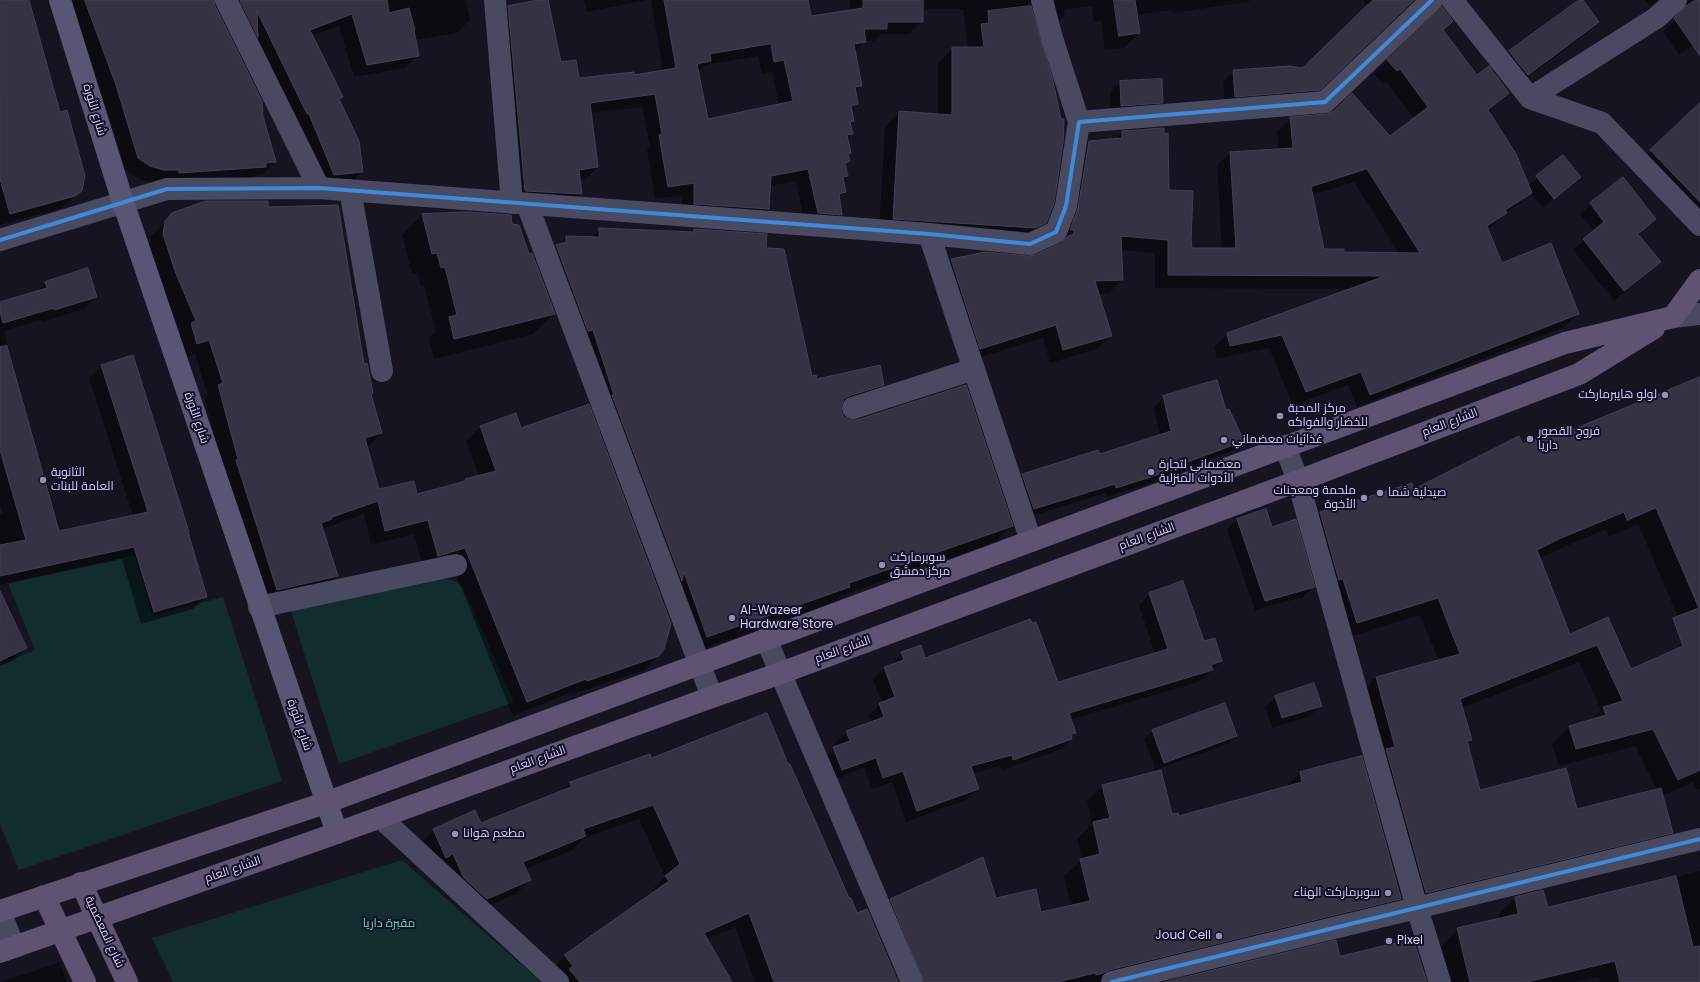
<!DOCTYPE html>
<html>
<head>
<meta charset="utf-8">
<style>
  body { margin:0 }
  canvas { display:block; background:#161421 }
</style>
</head>
<body>
<canvas width="1700" height="982"></canvas>
<script>
const g = document.querySelector('canvas').getContext('2d');
g.lineJoin = 'round';
function paint(path, color) {
  g.fillStyle = color;
  g.fill(path, 'evenodd');
}
function stroke(path, color, width, dash) {
  g.strokeStyle = color;
  g.lineWidth = width;
  g.lineCap = dash ? 'butt' : 'round';
  g.setLineDash(dash || []);
  g.stroke(path);
}
function drawText(font, color, halo, rows, align = 'center') {
  g.font = font + ' Poppins,Cairo,sans-serif';
  g.lineWidth = 4;
  g.setLineDash([]);
  g.textBaseline = 'middle';
  g.strokeStyle = halo;
  g.fillStyle = color;
  for (const [text, x, y, turn = 0] of rows) {
    g.save();
    g.translate(x, y);
    g.rotate((+turn || 0) * Math.PI / 180);
    g.textAlign = isNaN(turn) ? turn : align;
    if (halo) g.strokeText(text, 0, 0);
    g.fillText(text, 0, 0);
    g.restore();
  }
}
paint(new Path2D(`
  M 135,555 L 152,616 L 223,597 L 282,781 L 19,870 L 0,824 L 0,665 L 35,650 L 8,583 Z
  M 441,579 C 452,579 457,581 464,589 L 514,702 L 339,764 L 290,608 Z
  M 402,860 L 541,982 L 173,982 L 152,938 Z`), '#132c2d');
paint(new Path2D(`
  M 0,0 L 24,0 L 81,190 L 62,208 L 0,225 Z
  M 69,0 L 213,0 L 214,5 L 262,116 L 275,162 L 263,174 L 256,175 L 252,179 L 150,182 L 137,178 L 125,170 L 113,128 Z
  M 215,0 L 466,0 L 470,20 L 457,33 L 415,40 L 418,55 L 405,68 L 354,77 L 339,26 L 312,36 L 341,97 L 339,100 L 362,171 L 350,184 L 322,187 L 221,2 Z
  M 544,0 L 547,0 L 560,63 L 578,79 L 633,76 L 663,71 L 651,0 L 807,0 L 810,17 L 850,11 L 850,0 L 922,0 L 922,21 L 910,34 L 881,34 L 874,41 L 865,41 L 855,52 L 861,86 L 855,92 L 857,104 L 851,110 L 853,121 L 850,124 L 851,134 L 847,139 L 850,153 L 847,155 L 849,161 L 845,165 L 847,176 L 843,180 L 845,192 L 839,198 L 841,215 L 829,227 L 805,225 L 796,181 L 769,186 L 768,209 L 755,222 L 682,216 L 682,195 L 655,199 L 647,149 L 650,146 L 642,107 L 591,113 L 597,167 L 585,180 L 579,180 L 581,194 L 569,206 L 513,203 L 496,20 L 509,7 ZM 758,56 L 762,74 L 772,72 L 779,105 L 707,120 L 697,73 L 705,65 Z
  M 584,0 L 647,0 L 587,12 Z
  M 925,0 L 1250,0 L 1248,2 L 1172,13 L 1172,10 L 1136,15 L 1139,33 L 1124,48 L 1105,50 L 1101,21 L 1094,22 L 1092,6 L 1064,9 L 1065,15 L 1050,30 L 1036,5 L 1029,2 L 1052,81 L 1045,222 L 1030,237 L 879,233 L 885,127 L 899,112 L 938,115 L 938,63 L 953,48 L 968,48 L 963,9 L 925,9 Z
  M 1363,0 L 1413,0 L 1308,100 L 1225,107 L 1223,82 L 1233,71 L 1302,69 L 1367,7 Z
  M 1580,0 L 1598,22 L 1587,33 L 1517,85 L 1499,62 L 1509,52 Z
  M 1644,0 L 1660,0 L 1650,6 Z
  M 1665,0 L 1700,0 L 1700,40 L 1679,55 L 1663,31 L 1676,18 L 1676,10 Z
  M 1442,9 L 1442,30 L 1476,76 L 1508,93 L 1488,112 L 1528,186 L 1563,156 L 1579,177 L 1543,208 L 1530,193 L 1517,206 L 1506,213 L 1488,230 L 1501,264 L 1578,314 L 1564,327 L 1357,407 L 1348,385 L 1293,405 L 1269,348 L 1217,359 L 1214,347 L 1227,334 L 1351,289 L 1155,288 L 1155,253 L 1121,250 L 1122,280 L 1109,293 L 1098,294 L 1111,336 L 1097,349 L 1050,363 L 1043,338 L 967,361 L 938,273 L 951,260 L 986,253 L 1035,256 L 1063,244 L 1058,243 L 1076,156 L 1089,142 L 1115,140 L 1122,132 L 1168,191 L 1190,240 L 1191,249 L 1222,249 L 1217,166 L 1230,152 L 1279,150 L 1277,132 L 1290,118 L 1390,138 L 1414,119 L 1386,81 L 1383,84 L 1374,74 ZM 1354,182 L 1399,254 L 1343,253 L 1323,250 L 1312,195 Z
  M 1120,82 L 1162,102 L 1151,113 L 1111,116 L 1110,92 Z
  M 1700,104 L 1700,227 L 1635,166 Z
  M 1623,179 L 1655,219 L 1638,235 L 1659,262 L 1649,272 L 1614,301 L 1573,250 L 1594,231 L 1580,214 L 1591,204 Z
  M 267,208 L 363,365 L 381,433 L 367,448 L 379,490 L 417,496 L 463,483 L 466,480 L 479,476 L 466,441 L 481,426 L 520,429 L 659,655 L 644,670 L 573,694 L 572,692 L 513,716 L 451,562 L 424,570 L 414,534 L 371,545 L 364,514 L 322,529 L 337,576 L 323,590 L 263,604 L 212,432 L 213,431 L 205,400 L 208,396 L 195,354 L 183,357 L 177,338 L 181,334 L 161,286 L 149,249 L 151,236 L 173,214 Z
  M 468,213 L 511,225 L 528,255 L 554,313 L 533,334 L 434,359 L 429,338 L 436,331 L 424,287 L 421,287 L 417,272 L 412,274 L 402,235 L 422,215 Z
  M 600,229 L 691,233 L 694,230 L 765,249 L 811,378 L 816,380 L 883,384 L 867,401 L 840,409 L 844,418 L 1012,526 L 996,542 L 840,596 L 833,603 L 691,653 L 540,262 L 567,237 L 591,238 Z
  M 46,283 L 96,297 L 84,309 L 42,322 L 41,320 L 4,331 L 58,532 L 133,516 L 89,378 L 102,365 L 187,533 L 206,597 L 193,609 L 141,624 L 122,559 L 0,585 L 0,514 L 3,513 L 0,504 L 0,303 L 36,292 Z
  M 1700,376 L 1700,638 L 1689,643 L 1638,524 L 1609,537 L 1606,529 L 1539,558 L 1570,636 L 1608,618 L 1631,671 L 1700,665 L 1700,789 L 1697,790 L 1693,782 L 1662,796 L 1671,832 L 1654,850 L 1408,910 L 1359,695 L 1376,677 L 1439,661 L 1420,615 L 1339,640 L 1302,530 L 1320,513 L 1411,485 L 1413,491 L 1522,445 L 1570,431 ZM 1579,662 L 1601,710 L 1590,721 L 1570,726 L 1552,744 L 1559,766 L 1635,746 L 1657,790 L 1576,810 L 1479,791 L 1467,743 L 1471,739 L 1462,708 Z
  M 1164,397 L 1226,411 L 1243,441 L 1232,451 L 1181,470 L 1177,475 L 1106,497 L 1105,493 L 1023,519 L 1012,485 L 1022,475 L 1099,456 L 1160,436 L 1154,407 ZM 1231,444 L 1231,447 L 1183,465 L 1182,463 Z
  M 1266,511 L 1271,528 L 1313,587 L 1303,597 L 1255,610 L 1227,530 L 1237,520 Z
  M 1150,594 L 1204,643 L 1221,661 L 1201,681 L 1070,720 L 1075,732 L 1071,736 L 1071,739 L 1060,750 L 1002,770 L 1000,766 L 972,774 L 978,789 L 966,800 L 906,822 L 892,782 L 872,789 L 864,768 L 831,781 L 823,759 L 837,747 L 835,743 L 847,732 L 871,723 L 868,715 L 882,703 L 873,679 L 884,668 L 891,666 L 902,653 L 924,659 L 1057,683 L 1155,654 L 1139,605 Z
  M 0,604 L 26,647 L 14,660 L 0,666 Z
  M 1276,697 L 1320,706 L 1310,716 L 1272,728 L 1265,707 Z
  M 1224,705 L 1236,736 L 1227,744 L 1156,770 L 1144,739 L 1152,731 Z
  M 1361,757 L 1400,898 L 1384,914 L 1107,982 L 903,982 L 875,915 L 891,899 L 996,900 L 1040,913 L 1071,906 L 1064,876 L 1082,860 L 1077,839 L 1092,824 L 1087,801 L 1103,785 L 1178,818 L 1286,787 L 1300,773 Z
  M 651,759 L 787,766 L 881,982 L 755,982 L 735,927 L 707,939 L 731,982 L 557,982 L 550,971 L 565,956 L 653,893 L 651,891 L 665,877 L 639,819 L 584,838 L 571,851 L 525,869 L 530,880 L 516,894 L 472,913 L 419,845 L 434,830 L 481,824 L 561,792 L 570,783 Z
  M 1700,871 L 1700,982 L 1600,982 L 1599,977 L 1576,982 L 1450,982 L 1441,946 L 1458,929 L 1500,919 L 1499,914 L 1515,898 L 1547,908 Z
  M 60,962 L 67,982 L 1,982 Z`), '#0007');
const building = new Path2D(`
  M 0,0 L 29,0 L 60,112 L 67,110 L 85,176 L 82,191 L 75,196 L 10,214 L 0,179 Z
  M 85,0 L 214,0 L 215,6 L 262,101 L 263,116 L 276,162 L 266,163 L 266,167 L 179,173 L 179,170 L 163,170 L 150,166 L 138,158 L 116,85 Z
  M 240,0 L 387,0 L 389,13 L 409,8 L 415,30 L 414,30 L 419,56 L 367,65 L 352,14 L 310,30 L 343,97 L 339,99 L 359,141 L 363,172 L 334,175 L 309,114 L 307,114 L 257,11 L 258,37 Z
  M 539,0 L 548,0 L 561,62 L 576,60 L 579,78 L 634,72 L 634,75 L 676,68 L 664,0 L 808,0 L 811,16 L 863,8 L 863,0 L 923,0 L 923,22 L 887,22 L 887,29 L 864,29 L 866,42 L 854,44 L 862,86 L 855,87 L 858,104 L 851,106 L 854,121 L 850,122 L 853,134 L 847,135 L 851,153 L 848,154 L 850,161 L 845,163 L 848,176 L 843,177 L 846,192 L 839,194 L 842,215 L 818,213 L 808,169 L 771,176 L 769,209 L 694,204 L 694,183 L 668,187 L 659,135 L 662,134 L 655,94 L 590,103 L 598,167 L 579,170 L 582,194 L 525,191 L 508,6 ZM 771,44 L 774,62 L 784,60 L 793,101 L 708,119 L 697,64 L 711,61 L 710,54 Z
  M 1114,0 L 1135,0 L 1140,33 L 1119,36 Z
  M 1373,0 L 1414,0 L 1320,90 L 1235,97 L 1233,70 L 1289,66 L 1302,68 Z
  M 1579,0 L 1583,0 L 1599,22 L 1528,75 L 1509,51 Z
  M 1696,0 L 1700,0 L 1700,56 L 1674,18 L 1686,6 Z
  M 1031,6 L 1053,81 L 1061,119 L 1064,119 L 1063,143 L 1054,203 L 1046,223 L 1035,228 L 893,219 L 899,111 L 952,115 L 952,47 L 984,47 L 981,24 L 989,23 L 988,11 Z
  M 1442,7 L 1453,21 L 1443,30 L 1477,75 L 1489,66 L 1509,93 L 1488,110 L 1516,154 L 1532,193 L 1505,210 L 1507,213 L 1487,226 L 1502,263 L 1551,243 L 1579,314 L 1370,395 L 1361,372 L 1306,392 L 1282,335 L 1230,346 L 1227,333 L 1385,276 L 1168,275 L 1168,240 L 1121,236 L 1123,280 L 1095,281 L 1112,336 L 1063,350 L 1056,325 L 980,349 L 951,259 L 985,252 L 1029,256 L 1035,255 L 1061,243 L 1068,236 L 1074,234 L 1074,230 L 1070,230 L 1078,208 L 1089,141 L 1122,138 L 1122,131 L 1164,128 L 1164,134 L 1168,133 L 1169,190 L 1193,191 L 1191,240 L 1192,248 L 1236,248 L 1230,152 L 1293,148 L 1290,117 L 1326,114 L 1334,111 L 1352,93 L 1390,136 L 1428,107 L 1400,69 L 1397,71 L 1387,60 ZM 1367,169 L 1420,253 L 1344,252 L 1344,249 L 1324,249 L 1311,187 Z
  M 1162,79 L 1163,103 L 1121,106 L 1120,81 Z
  M 1700,103 L 1700,202 L 1650,150 Z
  M 1563,155 L 1581,177 L 1554,199 L 1536,176 Z
  M 1623,177 L 1656,219 L 1638,234 L 1661,262 L 1624,291 L 1583,239 L 1604,222 L 1590,203 Z
  M 206,201 L 268,201 L 268,207 L 338,205 L 364,364 L 367,363 L 373,393 L 371,394 L 382,433 L 365,438 L 379,489 L 414,481 L 417,494 L 466,481 L 465,479 L 496,471 L 480,426 L 516,413 L 521,428 L 589,404 L 671,624 L 664,649 L 659,656 L 587,681 L 586,679 L 527,702 L 465,548 L 438,556 L 428,520 L 385,531 L 378,501 L 332,517 L 332,519 L 321,523 L 338,576 L 277,590 L 236,460 L 238,459 L 218,385 L 223,383 L 209,340 L 197,344 L 191,323 L 196,321 L 175,271 L 163,234 L 165,221 L 172,213 Z
  M 468,212 L 511,215 L 512,224 L 519,225 L 529,254 L 532,253 L 555,314 L 454,339 L 449,317 L 457,315 L 445,267 L 441,268 L 437,253 L 432,254 L 422,214 Z
  M 599,228 L 694,232 L 694,229 L 767,234 L 766,248 L 784,249 L 812,376 L 816,375 L 817,379 L 880,365 L 884,385 L 849,396 L 844,399 L 841,406 L 841,411 L 844,417 L 850,420 L 857,420 L 966,385 L 1013,526 L 849,583 L 850,587 L 707,637 L 684,572 L 682,581 L 612,395 L 614,395 L 593,330 L 588,331 L 556,245 L 566,242 L 566,236 L 599,237 Z
  M 88,268 L 97,297 L 54,310 L 54,308 L 3,323 L 0,311 L 0,302 L 47,288 L 45,282 Z
  M 7,346 L 59,531 L 148,512 L 101,365 L 133,355 L 189,532 L 188,532 L 207,597 L 154,612 L 134,547 L 0,576 L 0,545 L 26,540 L 0,450 L 0,347 Z
  M 1700,377 L 1700,770 L 1678,780 L 1653,729 L 1576,749 L 1569,726 L 1606,715 L 1603,707 L 1623,701 L 1597,645 L 1460,699 L 1472,740 L 1467,741 L 1480,790 L 1566,768 L 1577,809 L 1661,788 L 1673,833 L 1426,893 L 1386,749 L 1395,747 L 1376,677 L 1460,654 L 1438,598 L 1357,623 L 1343,579 L 1339,580 L 1320,512 L 1412,483 L 1414,489 L 1519,436 L 1523,444 L 1569,425 L 1571,430 ZM 1656,508 L 1699,608 L 1673,618 L 1683,646 L 1631,669 L 1608,617 L 1570,634 L 1537,550 L 1561,538 L 1624,512 L 1627,520 Z
  M 1217,380 L 1226,410 L 1229,409 L 1244,441 L 1187,462 L 1188,465 L 1116,488 L 1115,484 L 1034,509 L 1022,474 L 1098,450 L 1100,454 L 1171,431 L 1163,396 Z
  M 1266,509 L 1272,527 L 1296,519 L 1315,587 L 1265,601 L 1237,519 Z
  M 1183,581 L 1204,641 L 1215,638 L 1222,661 L 1211,665 L 1213,670 L 1069,713 L 1076,733 L 1071,734 L 1072,739 L 1013,760 L 1012,755 L 971,766 L 979,789 L 917,811 L 903,771 L 883,778 L 876,758 L 842,770 L 833,747 L 850,741 L 846,731 L 884,717 L 879,703 L 895,697 L 884,667 L 904,660 L 901,652 L 921,645 L 925,658 L 1030,619 L 1032,623 L 1036,622 L 1058,682 L 1168,649 L 1149,593 Z
  M 0,591 L 27,648 L 0,661 Z
  M 1314,683 L 1322,706 L 1282,718 L 1275,696 Z
  M 1225,703 L 1237,736 L 1164,763 L 1152,730 Z
  M 767,713 L 788,764 L 790,764 L 849,898 L 851,898 L 857,913 L 867,909 L 898,982 L 774,982 L 749,913 L 704,933 L 732,982 L 580,982 L 569,969 L 573,966 L 564,955 L 669,881 L 665,876 L 680,864 L 653,805 L 583,829 L 586,836 L 523,862 L 531,880 L 487,899 L 464,878 L 453,854 L 446,858 L 433,829 L 475,810 L 481,823 L 571,787 L 570,782 L 650,754 L 651,758 Z
  M 1362,756 L 1401,899 L 1109,970 L 1103,973 L 1096,975 L 1095,973 L 1058,982 L 924,982 L 890,899 L 983,857 L 996,898 L 1036,889 L 1041,912 L 1090,901 L 1080,859 L 1100,854 L 1093,822 L 1110,818 L 1102,785 L 1161,770 L 1172,814 L 1178,813 L 1179,816 L 1302,782 L 1300,772 Z
  M 1676,876 L 1693,947 L 1700,946 L 1700,982 L 1620,982 L 1615,961 L 1527,982 L 1470,982 L 1457,928 L 1518,914 L 1515,897 L 1543,890 L 1548,907 Z
  M 1413,939 L 1427,982 L 1165,982 L 1336,940 L 1340,956 Z`);
paint(building, '#343243');
stroke(building, '#433f54', 1);
stroke(new Path2D(`
  M 226,0 L 319,188
  M 495,0 L 512,203
  M 1042,0 L 1052,38 L 1079,122
  M 1452,0 L 1530,98 L 1656,18 L 1676,0
  M 1530,98 L 1602,123 L 1700,225
  M 350,190 L 382,371
  M 527,204 L 712,697
  M 929,234 L 1031,541
  M 0,240 L 167,189 L 319,188 L 929,234 L 1030,244 L 1056,232 L 1066,206 L 1079,122 L 1325,102 L 1432,0
  M 1673,317 L 1700,314
  M 853,408 L 974,369
  M 1285,446 L 1298,481 L 1417,908 L 1440,982
  M 259,607 L 456,565
  M 766,639 L 912,982
  M 381,818 L 558,982
  M 0,911 L 14,947
  M 1112,982 L 1700,839`), '#4a4962', 22);
stroke(new Path2D(`
  M 60,0 L 123,202 L 337,833`), '#575674', 22);
stroke(new Path2D(`
  M 81,883 L 127,982
  M 44,896 L 85,982
  M 0,911 L 325,803 L 1565,343 L 1673,317 L 1700,280
  M 0,952 L 337,833 L 712,697 L 781,673 L 1298,481 L 1579,374 L 1654,328`), '#5e5373', 22);
stroke(new Path2D(`
  M 0,240 L 167,189 L 319,188 L 929,234 L 1030,244 L 1056,232 L 1066,206 L 1079,122 L 1325,102 L 1432,0
  M 1112,982 L 1700,839`), '#408adc', 4);
for (const [x, y, r, color] of [
  [1665,395,4,"#9591b1"],
  [1280,416,4,"#9591b1"],
  [1530,439,4,"#9591b1"],
  [1224,440,4,"#9591b1"],
  [1151,472,4,"#9591b1"],
  [43,480,4,"#9591b1"],
  [1380,493,4,"#9591b1"],
  [1364,498,4,"#9591b1"],
  [882,565,4,"#9591b1"],
  [732,618,4,"#9591b1"],
  [455,834,4,"#9591b1"],
  [1388,893,4,"#9591b1"],
  [1219,936,4,"#9591b1"],
  [1389,941,4,"#9591b1"]
]) {
  const dot = new Path2D();
  dot.arc(x, y, r, 0, 2 * Math.PI);
  g.fillStyle = color;
  g.fill(dot);
  stroke(dot, '#130f26', 1.5);
}
drawText('12px', '#d9d4ff', '#130f26', [
  ["شارع الثورة",94,110,73],
  ["شارع الثورة",196,418,71],
  ["الشارع العام",1450,423,-21],
  ["الشارع العام",1147,537,-20],
  ["الشارع العام",843,650,-20],
  ["شارع الثورة",299,725,71],
  ["الشارع العام",538,760,-20],
  ["الشارع العام",233,870,-19],
  ["شارع المعضمية",104,932,65]
]);
drawText('12px', '#d9d4ff', '#130f26', [
  ["لولو هايبرماركت",1657,395,"right"],
  ["مركز المحبة",1288,409],
  ["للخضار والفواكه",1288,423],
  ["فروج القصور",1538,432],
  ["داريا",1538,446],
  ["غذائيات معضماني",1232,440],
  ["معضماني لتجارة",1159,465],
  ["الأدوات المنزلية",1159,479],
  ["الثانوية",51,473],
  ["العامة للبنات",51,487],
  ["ملحمة ومعجنات",1356,491,"right"],
  ["الأخوة",1356,505,"right"],
  ["صيدلية شما",1388,493],
  ["سوبرماركت",890,558],
  ["مركز دمشق",890,572],
  ["Al-Wazeer",740,611],
  ["Hardware Store",740,625],
  ["مطعم هوانا",463,834],
  ["سوبرماركت الهناء",1380,893,"right"],
  ["Joud Cell",1211,936,"right"],
  ["Pixel",1397,941]
], 'left');
drawText('12px', '#5fe0c0', '#130f26', [
  ["مقبرة داريا",389,924]
]);
</script>
</body>
</html>
